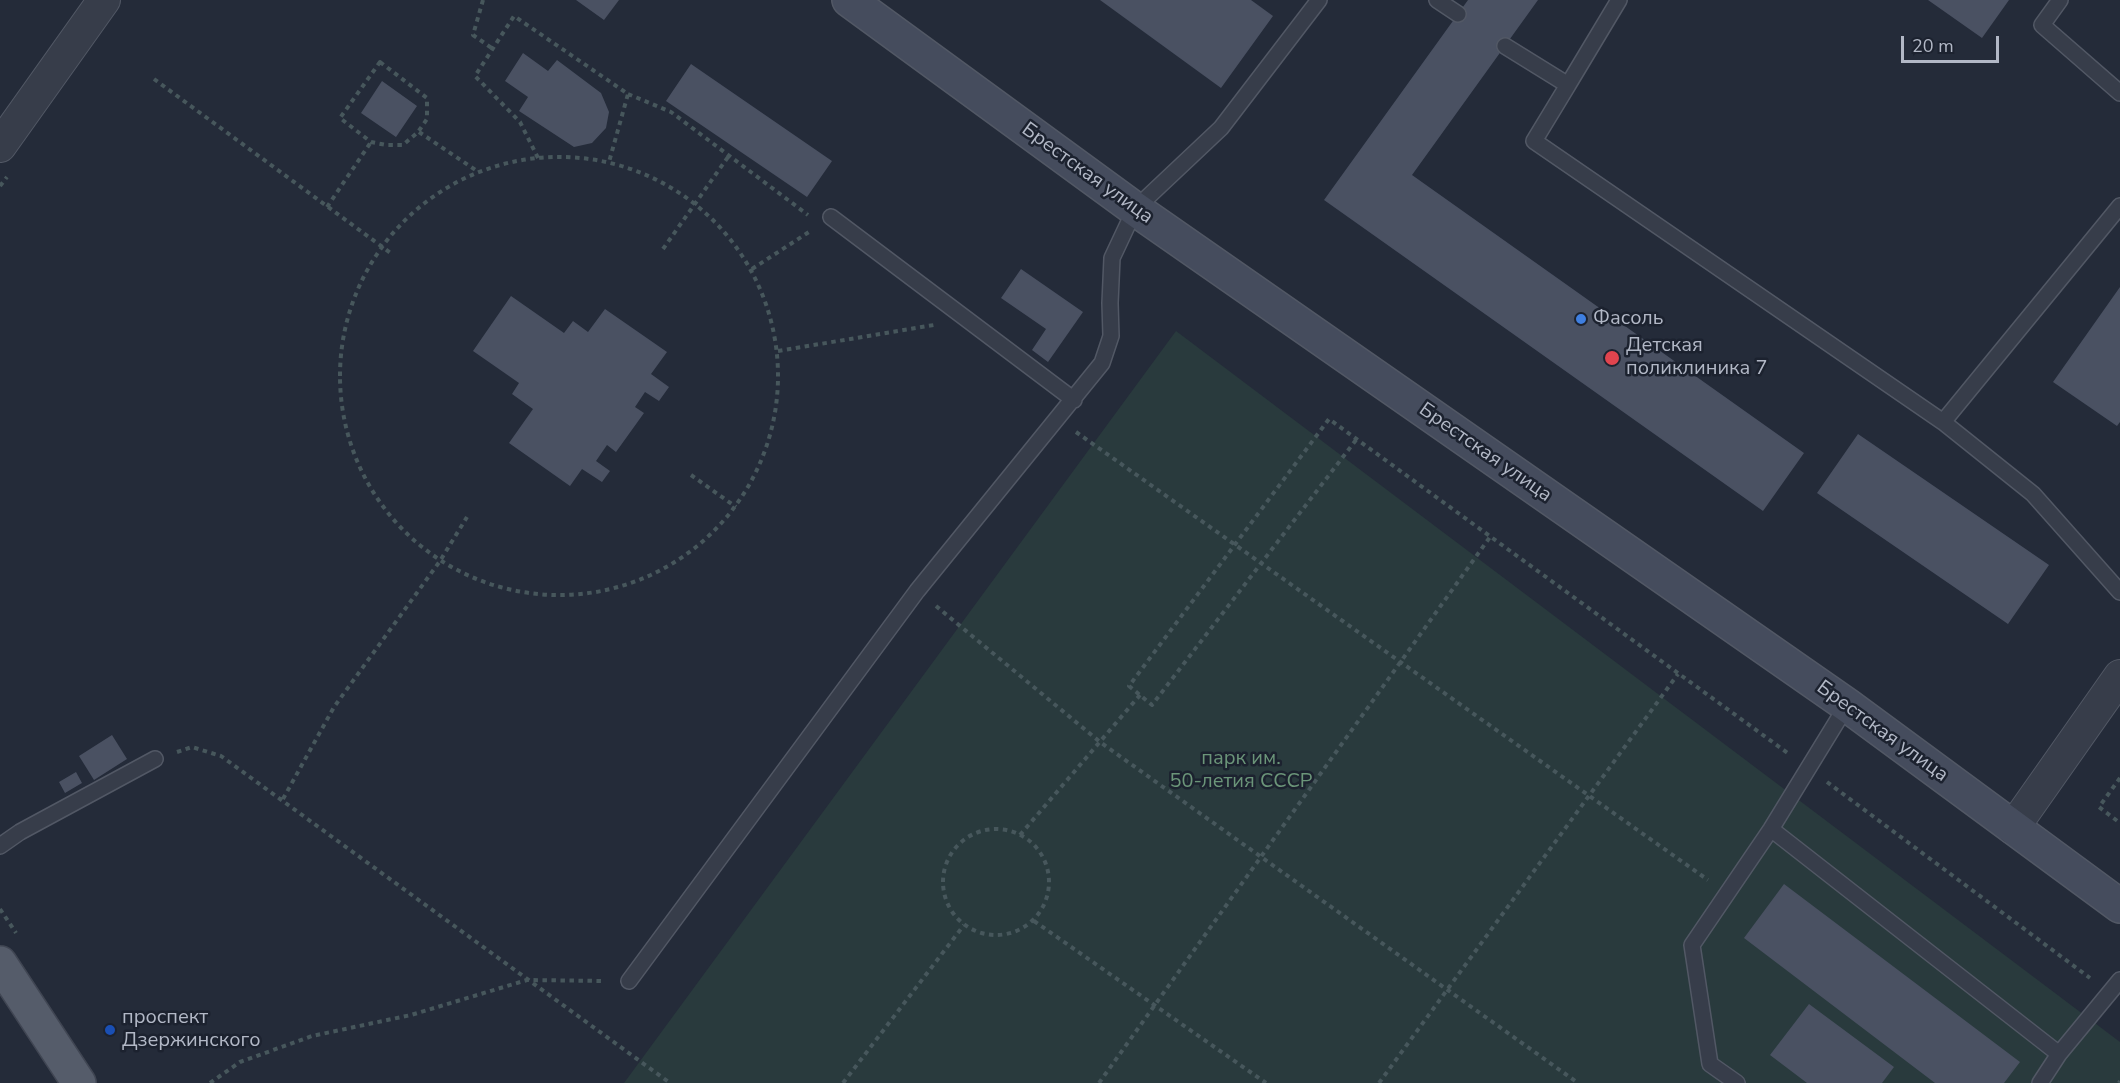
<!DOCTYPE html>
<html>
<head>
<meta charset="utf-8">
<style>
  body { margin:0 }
  #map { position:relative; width:2120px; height:1083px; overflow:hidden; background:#242b39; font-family:"Nunito Sans",sans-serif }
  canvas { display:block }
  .scale { position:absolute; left:1901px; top:36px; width:98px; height:27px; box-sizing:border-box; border:3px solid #b2b8c6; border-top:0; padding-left:8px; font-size:18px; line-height:21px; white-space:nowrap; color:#b2b8c6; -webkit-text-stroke:4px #1c222f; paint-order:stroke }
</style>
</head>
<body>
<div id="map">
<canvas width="2120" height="1083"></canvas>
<div class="scale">20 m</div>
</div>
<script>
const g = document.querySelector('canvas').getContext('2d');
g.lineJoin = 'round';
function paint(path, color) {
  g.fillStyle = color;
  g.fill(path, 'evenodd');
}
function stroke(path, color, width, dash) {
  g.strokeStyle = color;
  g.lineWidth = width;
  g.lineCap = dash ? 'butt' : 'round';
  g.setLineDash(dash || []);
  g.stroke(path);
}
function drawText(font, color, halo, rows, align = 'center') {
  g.font = font + ' "Nunito Sans",sans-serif';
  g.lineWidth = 5;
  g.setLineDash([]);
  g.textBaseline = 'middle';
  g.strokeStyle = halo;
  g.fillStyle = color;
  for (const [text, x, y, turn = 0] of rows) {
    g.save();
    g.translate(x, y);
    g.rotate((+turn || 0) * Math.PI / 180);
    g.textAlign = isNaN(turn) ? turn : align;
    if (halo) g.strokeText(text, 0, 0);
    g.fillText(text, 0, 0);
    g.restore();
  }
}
paint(new Path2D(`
  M 1176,331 L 2120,1042 L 2120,1083 L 624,1083 Z`), '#293a3d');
paint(new Path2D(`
  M 576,0 L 619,0 L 604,20 Z
  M 1100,0 L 1251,0 L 1273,16 L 1221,88 Z
  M 1468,0 L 1538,0 L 1412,175 L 1804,453 L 1763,511 L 1324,200 Z
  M 1928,0 L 2009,0 L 1982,38 Z
  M 523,53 L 548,71 L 557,60 L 601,93 L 609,112 L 606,128 L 592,143 L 574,147 L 519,111 L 528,97 L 505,81 Z
  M 691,64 L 832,161 L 807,197 L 666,101 Z
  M 382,81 L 417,106 L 396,137 L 361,113 Z
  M 1021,269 L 1083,312 L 1048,362 L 1032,350 L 1046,329 L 1001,298 Z
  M 2120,287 L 2120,422 L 2117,426 L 2053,382 Z
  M 511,296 L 564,333 L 573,321 L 588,332 L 605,309 L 667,352 L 651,374 L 669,387 L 659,401 L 645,392 L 635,407 L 644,413 L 616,452 L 607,445 L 596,461 L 610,471 L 602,482 L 582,469 L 570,486 L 509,443 L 533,409 L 512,394 L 519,383 L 473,351 Z
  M 1858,434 L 2049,565 L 2008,624 L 1817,493 Z
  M 112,735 L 127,759 L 94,780 L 79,756 Z
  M 76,772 L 82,783 L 65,793 L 59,782 Z
  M 1784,884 L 2020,1062 L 2004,1083 L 1935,1083 L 1744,938 Z
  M 1809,1004 L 1894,1067 L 1882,1083 L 1807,1083 L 1770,1055 Z`), '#4a5162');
const lane = new Path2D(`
  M 1437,0 L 1458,14
  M 2060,0 L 2042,25 L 2120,93
  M 1505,46 L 1568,85 L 1534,141 L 1943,422
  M 1568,85 L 1619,0
  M 2120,206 L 1943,422 L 2033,494 L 2120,592
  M 831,217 L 1074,400
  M 1771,829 L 2059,1054
  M 0,846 L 20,832 L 155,759
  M 629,981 L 917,591 L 1102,363 L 1111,336 L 1110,303 L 1112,258 L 1135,209 L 1221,128 L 1319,0
  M 1737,1083 L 1710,1064 L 1692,945 L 1771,829 L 1847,705
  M 2040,1083 L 2059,1054 L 2120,980`);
const street = new Path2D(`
  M 0,146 L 104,0
  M 2013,828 L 2120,676`);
const secondary = new Path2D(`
  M 849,0 L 1135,209 L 1847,705 L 2120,906`);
const primary = new Path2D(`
  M 0,963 L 79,1083`);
stroke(lane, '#525865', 18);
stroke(street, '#525865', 34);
stroke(secondary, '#525865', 36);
stroke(primary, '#404653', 36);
stroke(new Path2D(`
  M 483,0 L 473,35 L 493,49
  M 380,62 L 427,98 L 427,119 L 418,132 L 403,145 L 386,145 L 371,142 L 340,118 Z
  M 154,79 L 392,254
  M 628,94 L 671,112 L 808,215
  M 419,132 L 477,171
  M340 376a219 219 0 1 1 438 0a219 219 0 1 1-438 0Z
  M 538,158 L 520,122 L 475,76 L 514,16 L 628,94 L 609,162
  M 0,186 L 7,177
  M 327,207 L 371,142
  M 663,249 L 728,157
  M 752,269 L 812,230
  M 778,351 L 934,325
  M 1076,432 L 1708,880
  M 1356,440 L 1152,705 L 1129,686 L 1329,419 L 1789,754
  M 691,475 L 736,507
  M 936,606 L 1100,742 L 1578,1083
  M 177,752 L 192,747 L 221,756 L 670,1083
  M 2120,778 L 2099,807 L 2120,823
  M 1827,782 L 2090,978
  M 283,799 L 334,707 L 440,561 L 467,517
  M943 882a53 53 0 1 1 106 0a53 53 0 1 1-106 0Z
  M 1020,835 L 1140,695
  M 0,909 L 16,933
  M 1034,921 L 1266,1083
  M 210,1083 L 240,1062 L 312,1036 L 411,1015 L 527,980 L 605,981
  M 843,1083 L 964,925
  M 1099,1083 L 1490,537
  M 1379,1083 L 1678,674
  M 2119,1083 L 2120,1081`), '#47575c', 4, [4.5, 4.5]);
stroke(lane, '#373d4a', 15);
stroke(street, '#373d4a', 32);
stroke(secondary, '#454c5d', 33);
stroke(primary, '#555c6a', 33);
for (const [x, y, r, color] of [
  [1581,319,6,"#3f7fe0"],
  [1612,358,8,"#e0444e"],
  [110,1030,6,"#1a4fb4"]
]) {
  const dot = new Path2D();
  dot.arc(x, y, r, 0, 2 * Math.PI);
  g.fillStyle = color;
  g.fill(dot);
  stroke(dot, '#1c222f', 2);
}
drawText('20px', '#b2b8c6', '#1c222f', [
  ["Брестская улица",1087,174,36],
  ["Брестская улица",1485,453,35],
  ["Брестская улица",1882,732,36]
]);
drawText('20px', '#b2b8c6', '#1c222f', [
  ["Фасоль",1593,319],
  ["Детская",1626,346],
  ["поликлиника 7",1626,369],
  ["проспект",122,1018],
  ["Дзержинского",122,1041]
], 'left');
drawText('20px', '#6b9579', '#1c222f', [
  ["парк им.",1241,759],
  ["50-летия СССР",1241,782]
]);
</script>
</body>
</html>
